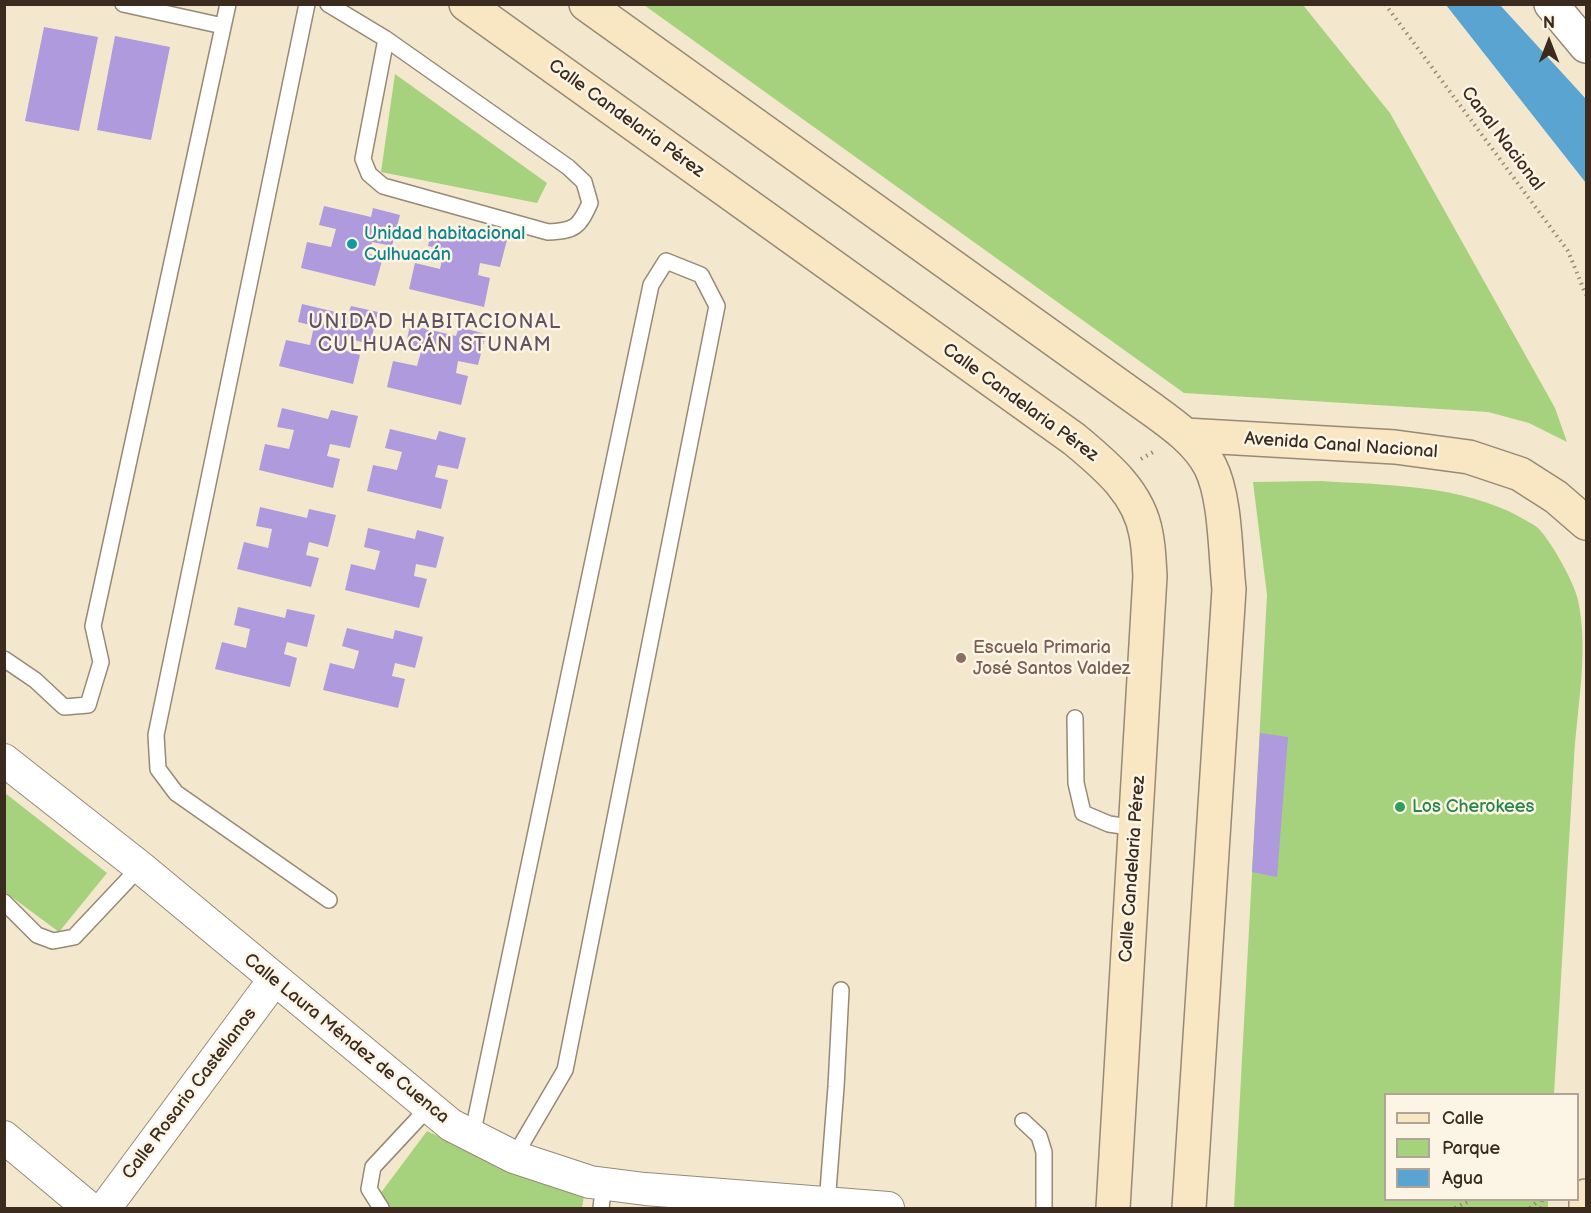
<!DOCTYPE html>
<html>
<head>
<meta charset="utf-8">
<style>
  body { margin:0 }
  #map { position:relative; width:1591px; height:1213px; overflow:hidden; background:#f3e8cd; font-family:"Balsamiq Sans",sans-serif }
  canvas { display:block }
  .frame { position:absolute; inset:0; border:6px solid #3b2a1e; pointer-events:none }
  .legend { position:absolute; left:1384px; top:1093px; width:195px; height:108px; box-sizing:border-box; background:#fcf5e5; border:2px solid #afa495; margin:0; padding:8px 10px; list-style:none; font-size:18px; color:#3b2a1e }
  .legend li { display:flex; align-items:center; gap:12px; height:30px }
  .legend b { width:30px; border:2px solid #afa495 }
  .north { position:absolute; left:1519px; top:12px; width:60px; height:60px; -webkit-text-stroke:4px #fcf5e5; paint-order:stroke; rotate:0deg; font-size:16px; font-weight:700; line-height:24px; text-align:center; color:#3b2a1e }
  .north::after { content:''; display:block; margin:auto; width:21px; height:27px; background:#3b2a1e; clip-path:polygon(50% 0,100% 100%,50% 72%,0 100%) }
</style>
</head>
<body>
<div id="map">
<canvas width="1591" height="1213"></canvas>
<div class="frame"></div>
<ul class="legend">
<li><b style="height:8px;background:#f9e7c3"></b>Calle</li>
<li><b style="height:16px;background:#a6d17d"></b>Parque</li>
<li><b style="height:16px;background:#5aa4d1"></b>Agua</li>
</ul>
<div class="north">N</div>
</div>
<script>
const g = document.querySelector('canvas').getContext('2d');
g.lineJoin = 'round';
function paint(path, color) {
  g.fillStyle = color;
  g.fill(path, 'evenodd');
}
function stroke(path, color, width, dash) {
  g.strokeStyle = color;
  g.lineWidth = width;
  g.lineCap = dash ? 'butt' : 'round';
  g.setLineDash(dash || []);
  g.stroke(path);
}
function drawText(font, color, halo, rows, align = 'center') {
  g.font = font + ' "Balsamiq Sans",sans-serif';
  g.lineWidth = 5;
  g.setLineDash([]);
  g.textBaseline = 'middle';
  g.strokeStyle = halo;
  g.fillStyle = color;
  for (const [text, x, y, turn = 0] of rows) {
    g.save();
    g.translate(x, y);
    g.rotate((+turn || 0) * Math.PI / 180);
    g.textAlign = isNaN(turn) ? turn : align;
    if (halo) g.strokeText(text, 0, 0);
    g.fillText(text, 0, 0);
    g.restore();
  }
}
paint(new Path2D(`
  M 644,5 L 1303,5 L 1390,113 L 1555,408 L 1567,442 L 1529,423 L 1488,412 L 1184,393 Z
  M 395,74 L 547,183 L 537,203 L 381,172 Z
  M 1321,481 C 1386,485 1462,485 1520,517 C 1526,521 1534,524 1539,529 C 1552,543 1574,582 1578,600 C 1589,651 1577,707 1574,759 C 1567,871 1561,983 1554,1094 L 1386,1094 L 1386,1200 L 1548,1200 L 1548,1208 L 1234,1208 L 1267,595 L 1253,482 Z
  M 5,793 L 107,873 L 59,932 L 5,892 Z
  M 427,1131 L 529,1179 L 584,1196 L 582,1208 L 382,1208 L 374,1202 Z`), '#a6d17d');
paint(new Path2D(`
  M 1446,5 L 1500,5 L 1586,99 L 1586,183 Z`), '#5aa4d1');
paint(new Path2D(`
  M 44,27 L 98,37 L 79,131 L 25,121 Z
  M 115,36 L 170,47 L 151,140 L 97,130 Z
  M 324,206 L 371,217 L 373,208 L 400,215 L 392,246 L 372,242 L 369,254 L 383,257 L 375,286 L 301,268 L 307,242 L 331,247 L 336,229 L 319,225 Z
  M 432,228 L 479,238 L 481,229 L 508,236 L 500,267 L 480,263 L 478,275 L 490,278 L 484,307 L 409,289 L 415,263 L 440,269 L 444,250 L 428,246 Z
  M 302,304 L 348,315 L 351,306 L 378,312 L 370,344 L 350,339 L 347,351 L 360,355 L 353,384 L 279,366 L 286,340 L 310,345 L 314,326 L 298,322 Z
  M 410,325 L 456,336 L 459,327 L 486,334 L 478,365 L 458,361 L 456,373 L 468,376 L 461,405 L 387,387 L 393,361 L 417,366 L 422,348 L 406,344 Z
  M 282,408 L 328,419 L 331,410 L 358,416 L 350,448 L 330,444 L 327,456 L 340,459 L 333,488 L 259,470 L 265,444 L 289,449 L 294,430 L 277,427 Z
  M 390,429 L 436,440 L 439,431 L 466,438 L 458,469 L 438,465 L 435,477 L 448,480 L 441,509 L 367,491 L 373,465 L 397,470 L 402,452 L 385,448 Z
  M 260,507 L 307,518 L 309,509 L 336,515 L 328,547 L 309,542 L 306,555 L 319,558 L 311,587 L 237,569 L 244,542 L 268,548 L 272,529 L 256,526 Z
  M 368,528 L 415,539 L 417,530 L 444,537 L 436,568 L 416,564 L 414,576 L 427,579 L 419,608 L 345,590 L 351,564 L 375,570 L 380,551 L 364,547 Z
  M 238,607 L 285,618 L 287,609 L 315,615 L 307,647 L 287,642 L 284,654 L 297,658 L 290,687 L 215,669 L 222,642 L 246,648 L 250,629 L 234,625 Z
  M 347,628 L 393,639 L 395,630 L 423,637 L 415,668 L 395,663 L 392,676 L 405,679 L 398,708 L 323,690 L 330,663 L 354,669 L 359,651 L 342,646 Z
  M 1260,733 L 1288,737 L 1277,877 L 1252,872 Z`), '#ae9adc');
const service = new Path2D(`
  M 123,4 L 223,26
  M 307,4 L 156,735 L 158,769 L 176,793 L 329,900
  M 328,4 L 386,39 L 568,167 L 584,182 L 590,203 C 579,227 575,231 548,232 L 383,186 L 369,174 L 363,159 L 386,39
  M 4,659 L 35,680 L 64,707 L 88,705 L 101,662 L 93,626 L 228,4
  M 1075,718 L 1076,783 L 1083,813 L 1109,824 L 1136,828
  M 4,902 L 37,935 L 53,941 L 74,937 L 140,867
  M 1023,1121 L 1039,1136 L 1044,1152 L 1044,1208
  M 472,1136 L 651,285 L 666,261 L 701,275 L 717,306 L 565,1070 L 514,1157
  M 827,1204 L 836,1087 L 841,990
  M 381,1208 L 369,1189 L 373,1167 L 429,1107
  M 601,1208 L 604,1183`);
const minor = new Path2D(`
  M 4,760 L 140,867 L 451,1125 L 514,1157 L 590,1182 L 645,1189 L 888,1208
  M 4,1137 L 89,1208
  M 105,1208 L 274,980`);
const tertiary = new Path2D(`
  M 1551,4 L 1586,46`);
const secondary = new Path2D(`
  M 466,4 L 1074,439 C 1105,465 1139,492 1146,534 C 1149,548 1149,562 1150,576 L 1113,1208
  M 586,4 L 1150,408 C 1172,424 1197,441 1210,466 C 1226,497 1225,553 1229,589 L 1189,1208
  M 1185,435 L 1395,447 L 1469,457 L 1520,474 L 1556,497 L 1586,523
  M 1586,1208 L 1586,1196`);
stroke(service, '#978976', 18);
stroke(minor, '#978976', 34);
stroke(tertiary, '#978976', 36);
stroke(secondary, '#978976', 36);
stroke(new Path2D(`
  M 1385,4 L 1568,251 L 1586,295
  M 1141,459 L 1155,451
  M 1455,1208 L 1471,1200
  M 1530,1208 L 1539,1200
  M 1541,1208 L 1542,1200`), '#978976', 4, [1.5, 4.5]);
stroke(service, '#fff', 15);
stroke(minor, '#fff', 32);
stroke(tertiary, '#fff', 33);
stroke(secondary, '#f9e7c3', 33);
for (const [x, y, r, color] of [
  [352,244,6,"#0f9aa8"],
  [961,658,6,"#8d6e63"],
  [1400,807,6,"#2e9e5b"]
]) {
  const dot = new Path2D();
  dot.arc(x, y, r, 0, 2 * Math.PI);
  g.fillStyle = color;
  g.fill(dot);
  stroke(dot, '#fcf5e5', 2);
}
drawText('18px', '#3b2a1e', '#fcf5e5', [
  ["Calle Candelaria Pérez",626,119,36],
  ["Canal Nacional",1502,139,53],
  ["Calle Candelaria Pérez",1020,403,36],
  ["Avenida Canal Nacional",1341,446,4],
  ["Calle Candelaria Pérez",1133,869,-86],
  ["Calle Laura Méndez de Cuenca",346,1039,39],
  ["Calle Rosario Castellanos",190,1094,-53]
]);
drawText('18px', '#0d838f', '#fcf5e5', [
  ["Unidad habitacional",364,234],
  ["Culhuacán",364,255]
], 'left');
drawText('18px', '#785e54', '#fcf5e5', [
  ["Escuela Primaria",973,648],
  ["José Santos Valdez",973,669]
], 'left');
drawText('18px', '#27864d', '#fcf5e5', [
  ["Los Cherokees",1412,807]
], 'left');
g.letterSpacing = '1.5px';
drawText('20px', '#635160', '#fcf5e5', [
  ["UNIDAD HABITACIONAL",435,323],
  ["CULHUACÁN STUNAM",435,346]
]);
g.letterSpacing = '0px';
</script>
</body>
</html>
